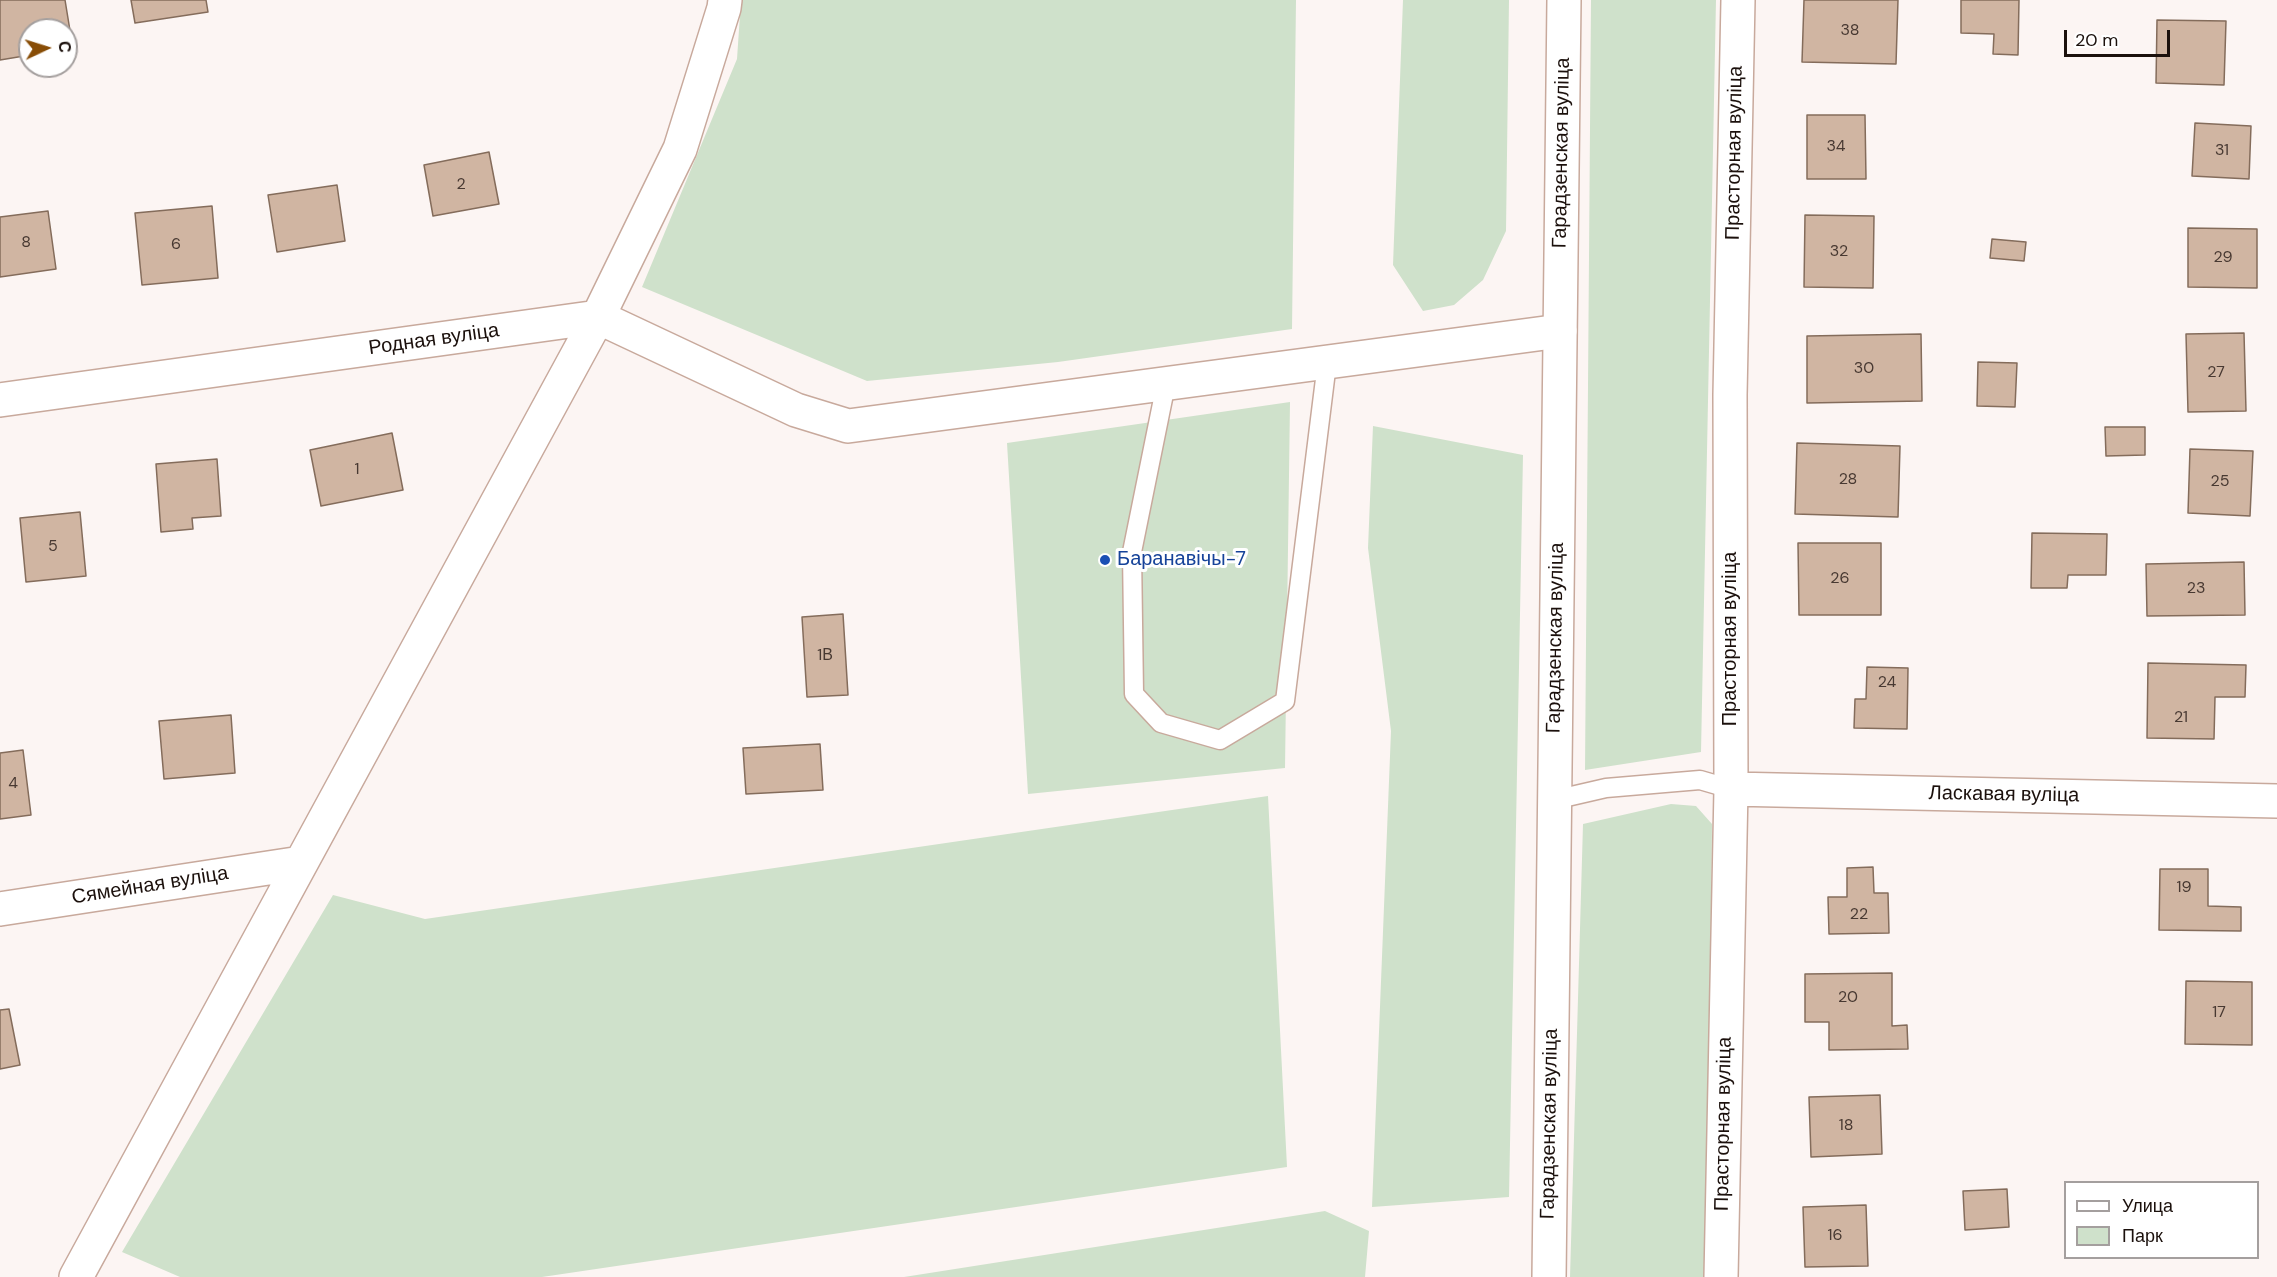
<!DOCTYPE html>
<html>
<head>
<meta charset="utf-8">
<style>
  body { margin:0 }
  #map { position:relative; width:2277px; height:1277px; overflow:hidden; background:#fcf5f3; font-family:"DM Sans",sans-serif }
  canvas { display:block }
  .legend { position:absolute; left:2064px; top:1181px; width:195px; height:78px; box-sizing:border-box; background:#fff; border:2px solid #a49f9e; margin:0; padding:8px 10px; list-style:none; font-size:18px; color:#1b100c }
  .legend li { display:flex; align-items:center; gap:12px; height:30px }
  .legend b { width:30px; border:2px solid #a49f9e }
  .north { position:absolute; left:18px; top:18px; width:60px; height:60px; box-sizing:border-box; background:#fff; border:2px solid #a49f9e; border-radius:50%; rotate:86deg; font-size:16px; font-weight:700; line-height:24px; text-align:center; color:#1b100c }
  .north::after { content:''; display:block; margin:auto; width:21px; height:27px; background:#884d06; clip-path:polygon(50% 0,100% 100%,50% 72%,0 100%) }
  .scale { position:absolute; left:2064px; top:30px; width:106px; height:27px; box-sizing:border-box; border:3px solid #1b100c; border-top:0; padding-left:8px; font-size:18px; line-height:21px; white-space:nowrap; color:#1b100c; -webkit-text-stroke:4px #fff; paint-order:stroke }
</style>
</head>
<body>
<div id="map">
<canvas width="2277" height="1277"></canvas>
<ul class="legend">
<li><b style="height:8px;background:#fff"></b>Улица</li>
<li><b style="height:16px;background:#cfe1cb"></b>Парк</li>
</ul>
<div class="north">С</div>
<div class="scale">20 m</div>
</div>
<script>
const g = document.querySelector('canvas').getContext('2d');
g.lineJoin = 'round';
function paint(path, color) {
  g.fillStyle = color;
  g.fill(path, 'evenodd');
}
function stroke(path, color, width, dash) {
  g.strokeStyle = color;
  g.lineWidth = width;
  g.lineCap = dash ? 'butt' : 'round';
  g.setLineDash(dash || []);
  g.stroke(path);
}
function drawText(font, color, halo, rows, align = 'center') {
  g.font = font + ' "DM Sans",sans-serif';
  g.lineWidth = 6;
  g.setLineDash([]);
  g.textBaseline = 'middle';
  g.strokeStyle = halo;
  g.fillStyle = color;
  for (const [text, x, y, turn = 0] of rows) {
    g.save();
    g.translate(x, y);
    g.rotate((+turn || 0) * Math.PI / 180);
    g.textAlign = isNaN(turn) ? turn : align;
    if (halo) g.strokeText(text, 0, 0);
    g.fillText(text, 0, 0);
    g.restore();
  }
}
paint(new Path2D(`
  M 741,0 L 1296,0 L 1292,329 L 1058,362 L 867,381 L 642,287 L 737,59 Z
  M 1403,0 L 1509,0 L 1506,231 L 1483,280 L 1454,305 L 1423,311 L 1393,265 Z
  M 1591,0 L 1716,0 L 1701,752 L 1585,770 Z
  M 1290,402 L 1285,768 L 1028,794 L 1007,443 Z
  M 1373,426 L 1523,455 L 1509,1197 L 1372,1207 L 1391,731 L 1368,548 Z
  M 1268,796 L 1287,1167 L 542,1277 L 180,1277 L 122,1252 L 333,895 L 425,919 Z
  M 1671,804 L 1696,806 L 1712,824 L 1708,1277 L 1570,1277 L 1583,824 Z
  M 1325,1211 L 1369,1231 L 1365,1277 L 904,1277 Z`), '#cfe1cb');
const building = new Path2D(`
  M 0,0 L 65,0 L 73,49 L 66,50 L 66,30 L 30,30 L 30,55 L 0,60 Z
  M 131,0 L 206,0 L 208,12 L 135,23 Z
  M 1804,0 L 1898,0 L 1896,64 L 1802,62 Z
  M 1961,0 L 2019,0 L 2018,55 L 1993,54 L 1994,34 L 1961,33 Z
  M 2157,20 L 2226,21 L 2224,85 L 2156,83 Z
  M 1807,115 L 1865,115 L 1866,179 L 1807,179 Z
  M 2195,123 L 2251,126 L 2249,179 L 2192,176 Z
  M 489,152 L 499,204 L 433,216 L 424,165 Z
  M 337,185 L 345,241 L 277,252 L 268,195 Z
  M 212,206 L 218,278 L 142,285 L 135,213 Z
  M 48,211 L 56,269 L 0,277 L 0,217 Z
  M 1805,215 L 1874,216 L 1873,288 L 1804,287 Z
  M 2188,228 L 2257,229 L 2257,288 L 2188,287 Z
  M 1992,239 L 2026,242 L 2024,261 L 1990,258 Z
  M 2244,333 L 2246,411 L 2188,412 L 2186,334 Z
  M 1921,334 L 1922,401 L 1807,403 L 1807,336 Z
  M 1978,362 L 2017,363 L 2015,407 L 1977,406 Z
  M 2105,427 L 2145,427 L 2145,455 L 2106,456 Z
  M 392,433 L 403,490 L 321,506 L 310,450 Z
  M 1797,443 L 1900,446 L 1898,517 L 1795,514 Z
  M 2190,449 L 2253,451 L 2250,516 L 2188,513 Z
  M 217,459 L 221,516 L 192,518 L 193,529 L 161,532 L 156,464 Z
  M 80,512 L 86,576 L 26,582 L 20,518 Z
  M 2032,533 L 2107,534 L 2106,575 L 2068,575 L 2067,588 L 2031,588 Z
  M 1798,543 L 1881,543 L 1881,615 L 1799,615 Z
  M 2244,562 L 2245,615 L 2147,616 L 2146,564 Z
  M 843,614 L 848,695 L 807,697 L 802,617 Z
  M 2148,663 L 2246,665 L 2245,697 L 2215,697 L 2214,739 L 2147,738 Z
  M 1867,667 L 1908,668 L 1907,729 L 1854,728 L 1855,699 L 1866,699 Z
  M 231,715 L 235,773 L 164,779 L 159,721 Z
  M 820,744 L 823,790 L 746,794 L 743,748 Z
  M 23,750 L 31,815 L 0,819 L 0,753 Z
  M 1873,867 L 1874,893 L 1888,893 L 1889,933 L 1829,934 L 1828,897 L 1847,897 L 1847,868 Z
  M 2160,869 L 2208,869 L 2208,906 L 2241,907 L 2241,931 L 2159,930 Z
  M 1892,973 L 1892,1026 L 1907,1025 L 1908,1049 L 1829,1050 L 1829,1022 L 1805,1022 L 1805,974 Z
  M 2186,981 L 2252,982 L 2252,1045 L 2185,1044 Z
  M 9,1009 L 20,1065 L 0,1069 L 0,1010 Z
  M 1880,1095 L 1882,1154 L 1811,1157 L 1809,1097 Z
  M 2007,1189 L 2009,1227 L 1965,1230 L 1963,1191 Z
  M 1866,1205 L 1868,1266 L 1805,1267 L 1803,1207 Z`);
paint(building, '#d0b5a2');
stroke(building, '#846c5b', 1.5);
const service = new Path2D(`
  M 1166,384 L 1132,552 L 1134,694 L 1161,723 L 1220,740 L 1285,701 L 1327,363
  M 1554,800 L 1606,788 L 1700,780 L 1731,789`);
const minor = new Path2D(`
  M 0,400 L 598,317 L 796,410 L 848,426 L 1560,331
  M 1731,789 L 2277,801
  M 0,909 L 301,863
  M 76,1277 L 598,317 L 680,149 L 724,8 L 725,0
  M 1721,1277 L 1731,789 L 1730,395 L 1738,0`);
const secondary = new Path2D(`
  M 1549,1277 L 1564,0`);
stroke(service, '#c8a99c', 21);
stroke(minor, '#c8a99c', 36);
stroke(secondary, '#c8a99c', 36);
stroke(service, '#fff', 18);
stroke(minor, '#fff', 33);
stroke(secondary, '#fff', 33);
for (const [x, y, r, color] of [
  [1105,560,6,"#1a4fb4"]
]) {
  const dot = new Path2D();
  dot.arc(x, y, r, 0, 2 * Math.PI);
  g.fillStyle = color;
  g.fill(dot);
  stroke(dot, '#fff', 2);
}
drawText('16px', '#483932', null, [
  ["38",1850,31],
  ["34",1836,147],
  ["31",2222,151],
  ["2",461,185],
  ["8",26,243],
  ["6",176,245],
  ["32",1839,252],
  ["29",2223,258],
  ["30",1864,369],
  ["27",2216,373],
  ["1",357,470],
  ["28",1848,480],
  ["25",2220,482],
  ["5",53,547],
  ["26",1840,579],
  ["23",2196,589],
  ["1В",825,656],
  ["24",1887,683],
  ["21",2181,718],
  ["4",13,784],
  ["19",2184,888],
  ["22",1859,915],
  ["20",1848,998],
  ["17",2219,1013],
  ["18",1846,1126],
  ["16",1835,1236]
]);
drawText('20px', '#1b100c', '#fff', [
  ["Гарадзенская вуліца",1562,153,-89],
  ["Прасторная вуліца",1735,153,-89],
  ["Родная вуліца",434,340,-8],
  ["Гарадзенская вуліца",1556,638,-89],
  ["Прасторная вуліца",1731,639,-90],
  ["Ласкавая вуліца",2004,795,1],
  ["Сямейная вуліца",150,886,-9],
  ["Гарадзенская вуліца",1550,1124,-89],
  ["Прасторная вуліца",1724,1124,-89]
]);
drawText('20px', '#164399', '#fff', [
  ["Баранавічы-7",1117,560]
], 'left');
</script>
</body>
</html>
